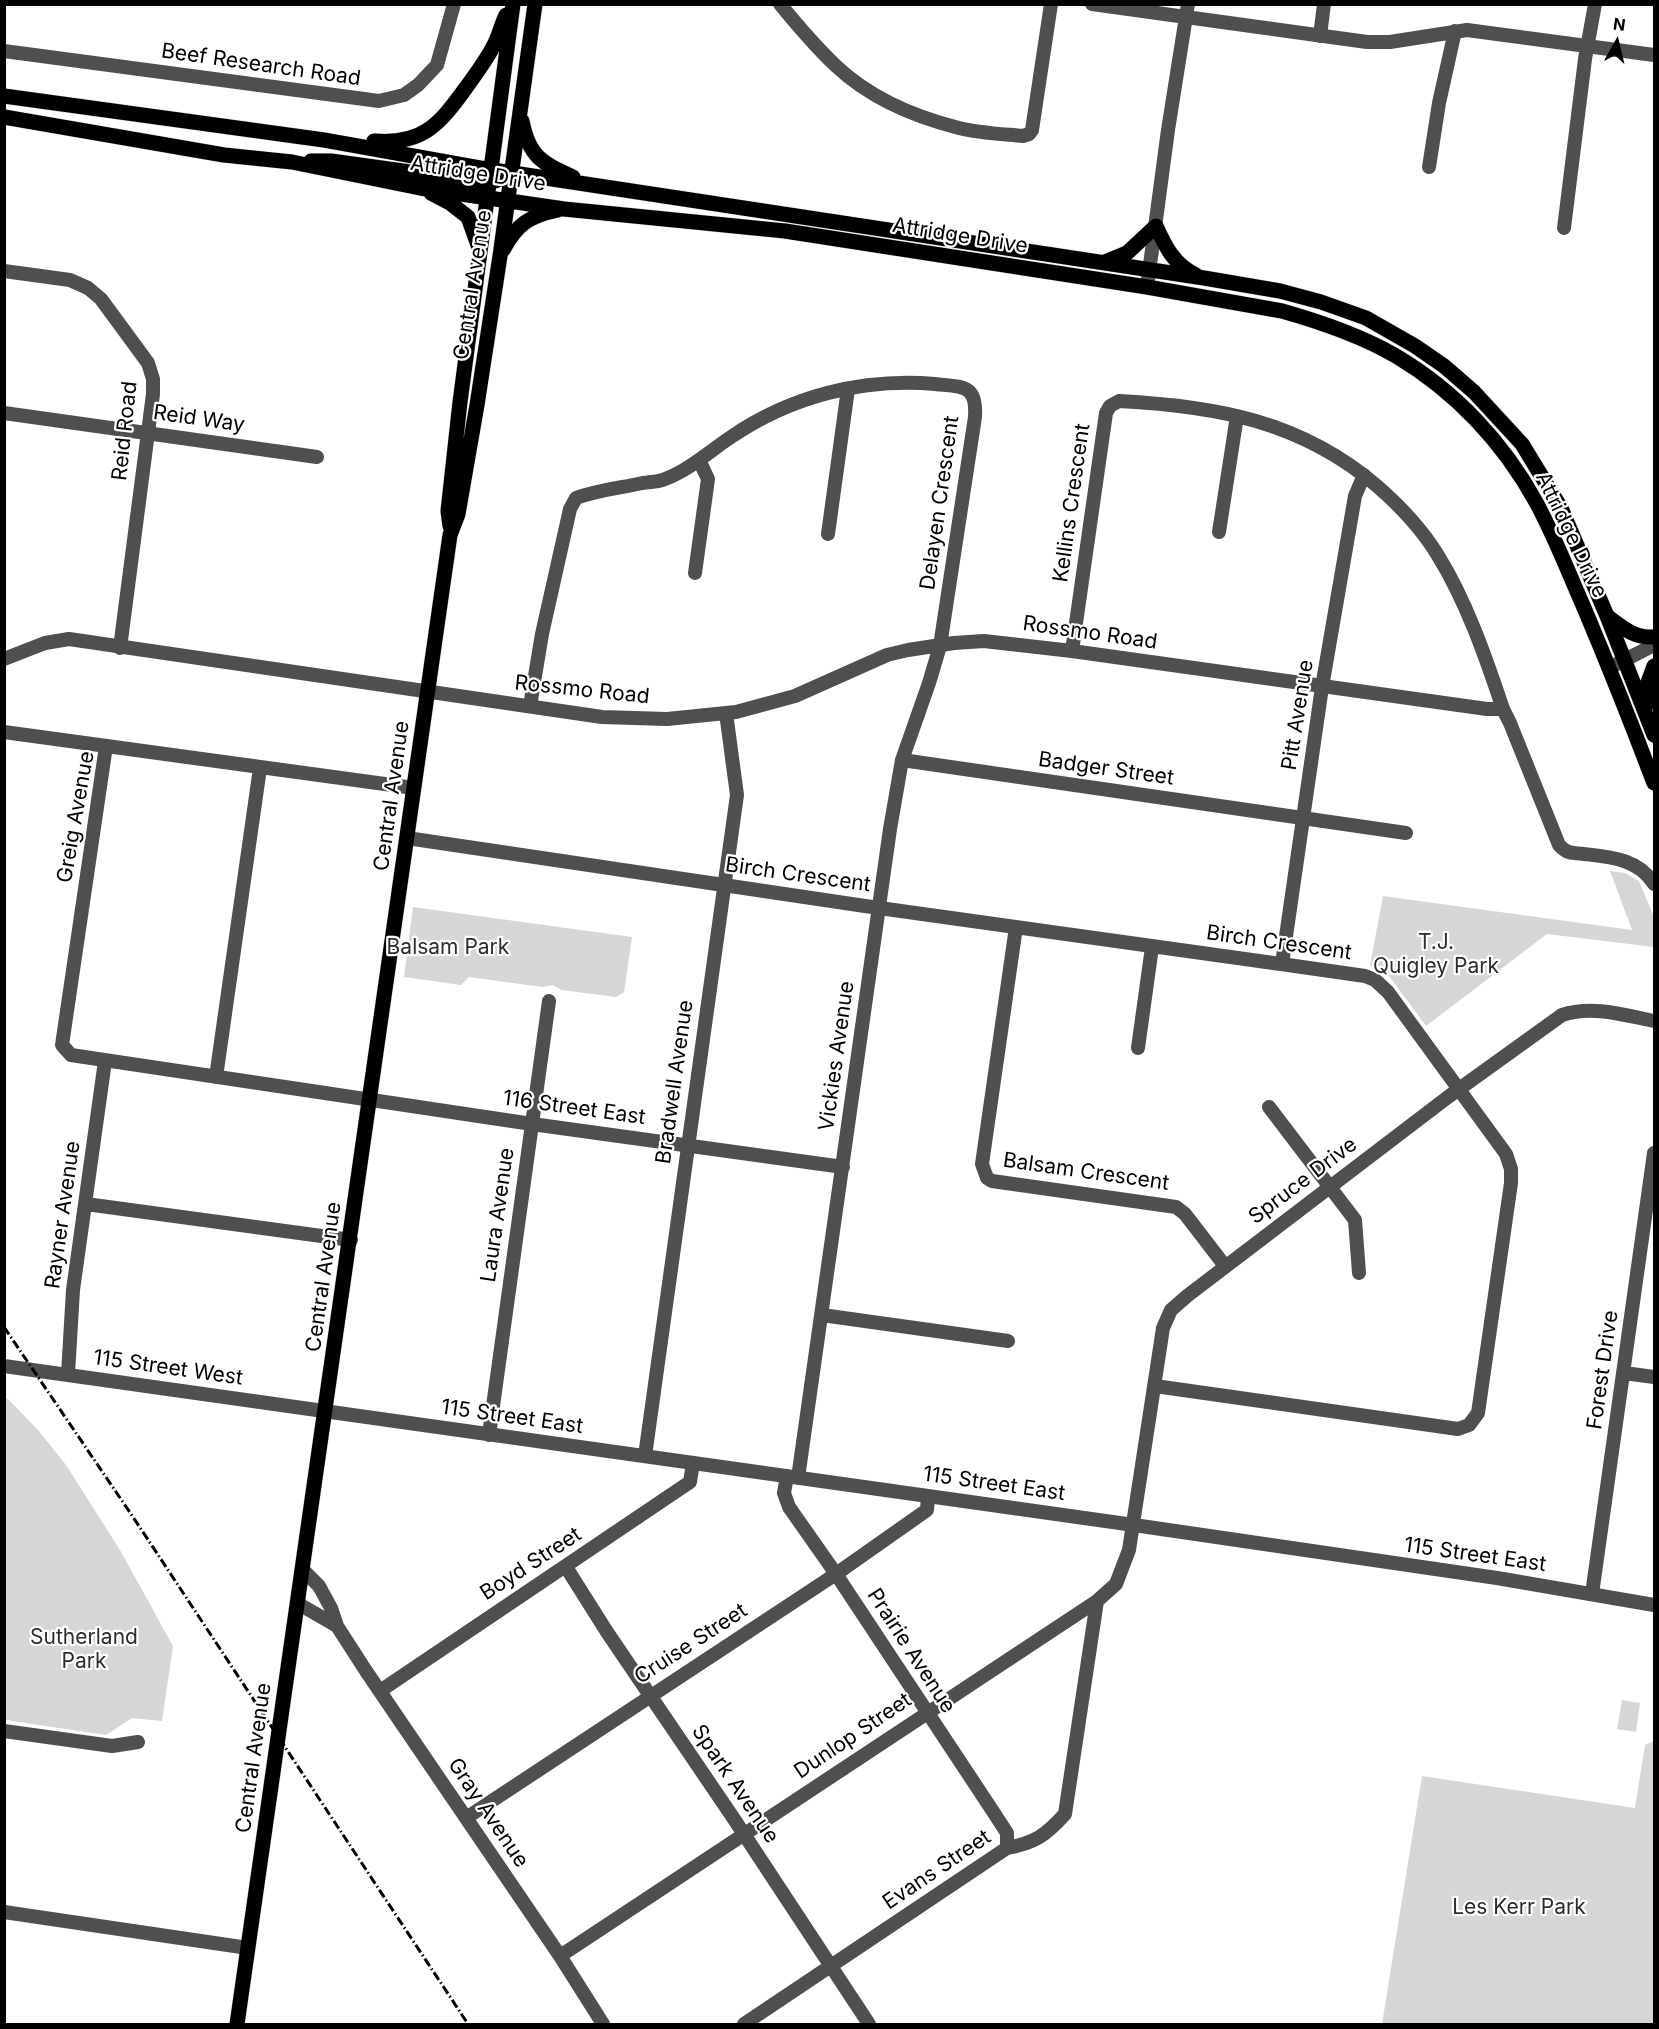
<!DOCTYPE html>
<html>
<head>
<meta charset="utf-8">
<style>
  body { margin:0 }
  #map { position:relative; width:1659px; height:2029px; overflow:hidden; background:#fff; font-family:Inter,sans-serif }
  canvas { display:block }
  .frame { position:absolute; inset:0; border:6px solid #000; pointer-events:none }
  .north { position:absolute; left:1587px; top:12px; width:60px; height:60px; -webkit-text-stroke:4px #fff; paint-order:stroke; rotate:8deg; font-size:16px; font-weight:700; line-height:24px; text-align:center; color:#000 }
  .north::after { content:''; display:block; margin:auto; width:21px; height:27px; background:#000; clip-path:polygon(50% 0,100% 100%,50% 72%,0 100%) }
</style>
</head>
<body>
<div id="map">
<canvas width="1659" height="2029"></canvas>
<div class="frame"></div>
<div class="north">N</div>
</div>
<script>
const g = document.querySelector('canvas').getContext('2d');
g.lineJoin = 'round';
function paint(path, color) {
  g.fillStyle = color;
  g.fill(path, 'evenodd');
}
function stroke(path, color, width, dash) {
  g.strokeStyle = color;
  g.lineWidth = width;
  g.lineCap = dash ? 'butt' : 'round';
  g.setLineDash(dash || []);
  g.stroke(path);
}
function drawText(font, color, halo, rows, align = 'center') {
  g.font = font + ' Inter,sans-serif';
  g.lineWidth = 4.5;
  g.setLineDash([]);
  g.textBaseline = 'middle';
  g.strokeStyle = halo;
  g.fillStyle = color;
  for (const [text, x, y, turn = 0] of rows) {
    g.save();
    g.translate(x, y);
    g.rotate((+turn || 0) * Math.PI / 180);
    g.textAlign = isNaN(turn) ? turn : align;
    if (halo) g.strokeText(text, 0, 0);
    g.fillText(text, 0, 0);
    g.restore();
  }
}
paint(new Path2D(`
  M 1610,871 L 1625,873 L 1639,881 L 1654,917 L 1654,947 L 1547,934 L 1426,1026 L 1389,976 L 1381,969 L 1370,965 L 1383,896 L 1632,930 Z
  M 413,907 L 632,937 L 624,992 L 616,997 L 561,990 L 553,985 L 542,987 L 469,977 L 461,985 L 404,977 Z
  M 5,1398 L 8,1399 L 38,1430 L 66,1465 L 120,1550 L 173,1646 L 162,1721 L 132,1718 L 106,1735 L 5,1720 Z
  M 1622,1700 L 1640,1703 L 1636,1732 L 1617,1729 Z
  M 1654,1741 L 1654,2024 L 1382,2024 L 1422,1776 L 1635,1808 L 1645,1745 Z`), '#d6d6d6');
const major = new Path2D(`
  M 4,96 L 324,140 L 480,168 L 1204,278 L 1280,291 L 1321,302 L 1366,318 L 1415,346 L 1444,366 L 1474,392 L 1522,444 L 1561,508 L 1607,616 L 1654,735
  M 4,117 L 224,155 L 292,162 L 420,188 L 564,209 L 785,231 L 1147,287 L 1282,311 C 1321,322 1360,335 1396,356 C 1455,391 1503,442 1536,502 C 1555,537 1569,574 1585,610 C 1609,667 1632,725 1654,783
  M 522,121 C 529,157 542,163 573,177
  M 374,141 C 422,145 439,125 465,89 C 475,75 486,61 494,45 C 499,36 501,25 506,15
  M 311,161 L 331,161 L 489,183 L 498,180
  M 431,193 L 450,203 L 468,217 L 478,245
  M 503,250 C 517,224 529,216 558,210
  M 1105,262 L 1127,253 L 1156,226 C 1165,246 1174,265 1196,275
  M 450,526 L 448,511 L 460,402 L 513,4
  M 1607,616 C 1623,628 1634,638 1654,637
  M 1646,706 L 1647,685 L 1654,666
  M 237,2024 L 450,535 L 458,514 L 477,405 L 500,256 L 535,4`);
stroke(major, '#dbdbdb', 16);
stroke(new Path2D(`
  M 780,4 C 798,26 816,47 836,66 C 870,98 915,117 959,128 C 979,133 1002,134 1023,136 L 1029,134 L 1032,130 L 1051,4
  M 1092,4 L 1367,42 L 1390,42 L 1467,30 L 1654,55
  M 1320,36 L 1324,4
  M 4,51 L 379,101 L 404,95 L 418,85 L 437,65 L 454,4
  M 1429,167 L 1439,103 L 1455,31
  M 1564,228 L 1585,59 L 1595,4
  M 4,271 L 70,280 L 88,288 L 101,299 L 148,363 L 153,379 L 153,394 L 120,648
  M 1147,287 L 1168,130 L 1188,4
  M 4,413 L 317,457
  M 1219,532 L 1237,416
  M 828,534 L 848,389
  M 695,573 L 708,479 L 699,460
  M 1072,651 L 1106,413 L 1110,406 L 1119,401 C 1216,406 1301,421 1377,486 C 1400,506 1421,528 1437,554 C 1466,600 1486,658 1503,709 L 1510,723 L 1559,845 C 1569,855 1571,852 1584,854 C 1611,857 1639,859 1654,884
  M 4,659 L 45,643 L 69,639 L 602,717 L 667,719 L 736,712 L 795,696 L 887,655 L 908,650 L 954,643 L 984,641 L 1072,651 L 1487,709 L 1503,709
  M 1609,668 L 1654,645
  M 530,706 L 542,634 L 570,509 L 576,498 C 598,490 620,488 643,483 C 650,482 659,482 665,479 C 689,470 710,451 731,437 C 791,396 862,378 935,384 C 963,387 977,384 975,417 L 940,646 L 929,683 L 902,760 L 890,829 L 798,1478
  M 4,732 L 414,788
  M 106,746 L 62,1045 L 71,1055 L 532,1124 L 843,1167
  M 902,760 L 1406,833
  M 407,838 L 865,906 L 1295,966 L 1365,976 L 1375,980 L 1388,992 L 1506,1154 L 1511,1169 L 1511,1183 L 1478,1413 L 1469,1425 L 1458,1429 L 1155,1386
  M 1016,927 L 982,1164 L 987,1178 L 992,1181 L 1176,1207 L 1185,1214 L 1225,1266
  M 1282,964 L 1322,687 L 1355,496 L 1364,475
  M 1138,1048 L 1152,947
  M 216,1077 L 260,768
  M 1269,1107 L 1355,1220 L 1359,1273
  M 86,1204 L 351,1240
  M 822,1315 L 1008,1341
  M 4,1366 L 1134,1525 L 1497,1578 L 1654,1605
  M 1624,1373 L 1654,1377
  M 68,1374 L 73,1290 L 105,1061
  M 489,1435 L 549,1001
  M 645,1456 L 737,795 L 726,713
  M 787,1476 L 784,1493 L 789,1507 L 836,1574 L 994,1813 L 1007,1833 L 1007,1848
  M 566,1567 L 607,1632 L 734,1819 L 869,2024
  M 302,1569 L 319,1586 L 331,1608 L 337,1626 L 366,1671 L 560,1956 L 603,2024
  M 1592,1594 L 1654,1153
  M 297,1603 L 337,1626
  M 380,1691 L 690,1482 L 693,1463
  M 4,1731 L 112,1746 L 138,1742
  M 466,1818 L 836,1574 L 927,1510 L 928,1496
  M 4,1912 L 248,1948
  M 560,1956 L 1097,1601 L 1116,1584 L 1129,1550 L 1163,1328 L 1171,1310 L 1187,1296 L 1448,1097 L 1562,1015 C 1592,1005 1624,1015 1654,1021
  M 744,2024 L 1007,1848 C 1035,1843 1046,1835 1065,1814 L 1097,1601`), '#4f4f4f', 14);
stroke(major, '#000', 15);
stroke(new Path2D(`
  M 4,1327 L 131,1514 L 468,2024`), '#000', 3, [9, 3, 1.5, 3]);
drawText('21px', '#000', '#fff', [
  ["Beef Research Road",261,65,8],
  ["Attridge Drive",478,174,9],
  ["Attridge Drive",960,236,9],
  ["Central Avenue",473,285,-81],
  ["Reid Way",199,419,8],
  ["Reid Road",125,431,-84],
  ["Delayen Crescent",940,503,-82],
  ["Kellins Crescent",1072,503,-82],
  ["Attridge Drive",1571,535,64],
  ["Rossmo Road",1090,633,8],
  ["Rossmo Road",582,690,6],
  ["Pitt Avenue",1298,715,-81],
  ["Badger Street",1106,769,8],
  ["Central Avenue",392,796,-82],
  ["Greig Avenue",76,817,-80],
  ["Birch Crescent",798,875,8],
  ["Birch Crescent",1279,943,8],
  ["Vickies Avenue",837,1056,-82],
  ["Bradwell Avenue",675,1082,-82],
  ["116 Street East",574,1108,8],
  ["Balsam Crescent",1086,1172,8],
  ["Spruce Drive",1303,1181,-37],
  ["Rayner Avenue",63,1215,-82],
  ["Laura Avenue",498,1215,-82],
  ["Central Avenue",324,1277,-82],
  ["115 Street West",168,1368,8],
  ["Forest Drive",1603,1370,-82],
  ["115 Street East",512,1417,8],
  ["115 Street East",994,1484,8],
  ["115 Street East",1475,1555,8],
  ["Boyd Street",531,1564,-33],
  ["Cruise Street",691,1644,-33],
  ["Prairie Avenue",911,1651,57],
  ["Dunlop Street",853,1736,-34],
  ["Central Avenue",254,1758,-82],
  ["Spark Avenue",735,1784,56],
  ["Gray Avenue",488,1813,56],
  ["Evans Street",937,1870,-34]
]);
drawText('21px', '#2d2d2d', '#fff', [
  ["T.J.",1436,943],
  ["Quigley Park",1436,967],
  ["Balsam Park",448,948],
  ["Sutherland",84,1638],
  ["Park",84,1662],
  ["Les Kerr Park",1519,1908]
]);
</script>
</body>
</html>
